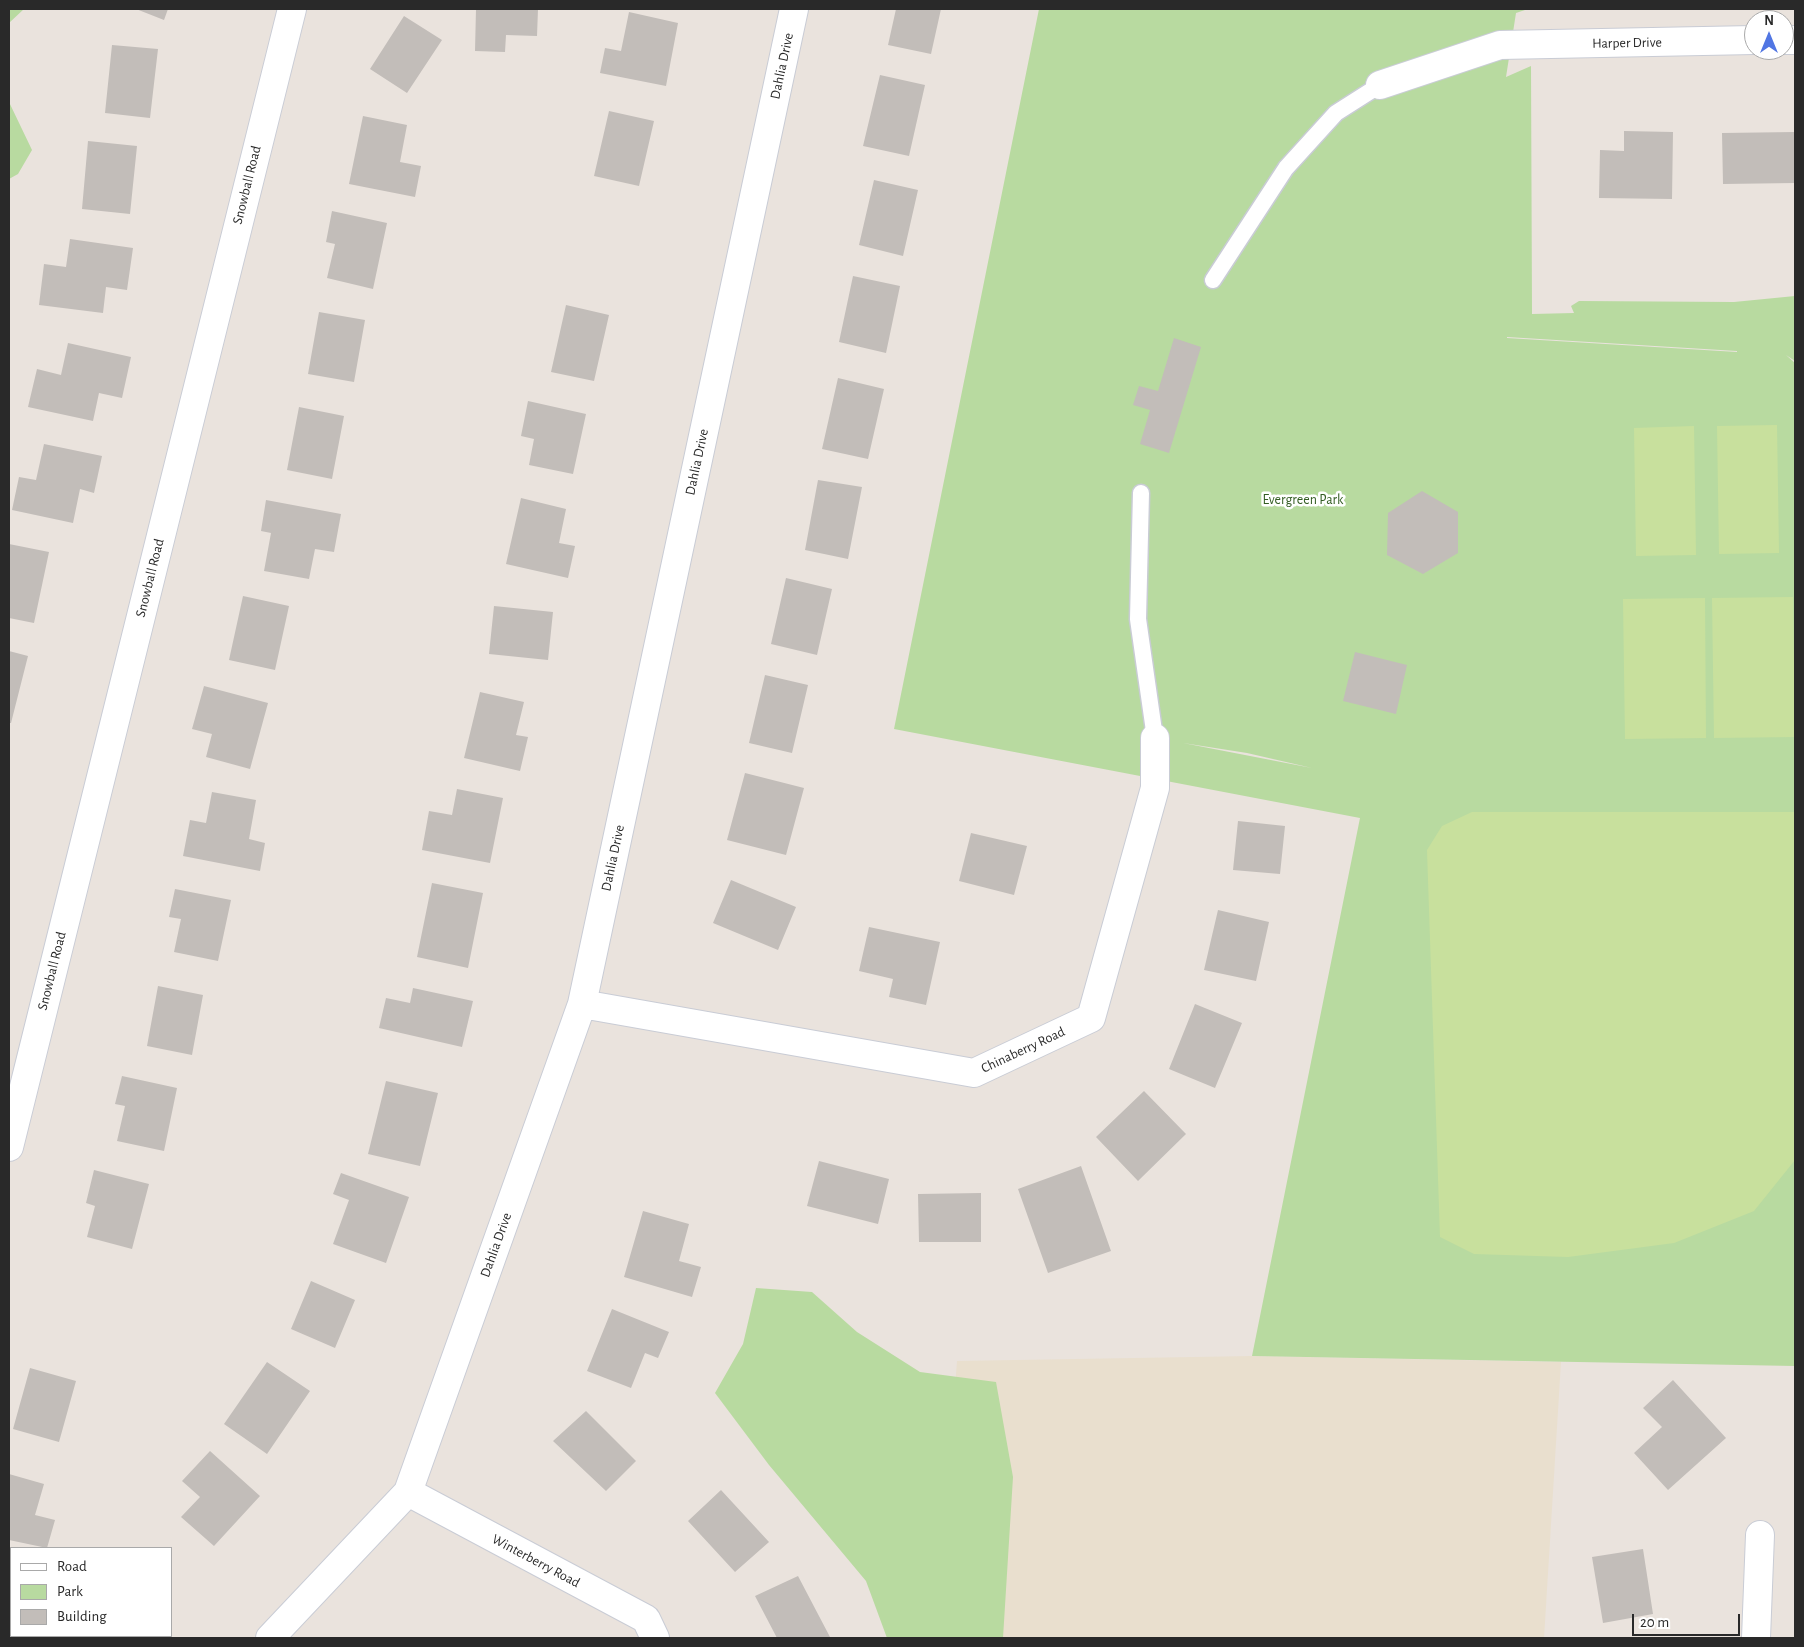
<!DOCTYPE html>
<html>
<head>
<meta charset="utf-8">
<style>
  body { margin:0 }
  #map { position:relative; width:1804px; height:1647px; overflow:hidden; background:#eae3dd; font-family:"Alegreya Sans",sans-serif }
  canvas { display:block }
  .frame { position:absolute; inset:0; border:10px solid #292929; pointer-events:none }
  .legend { position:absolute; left:10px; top:1547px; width:162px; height:90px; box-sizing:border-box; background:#fff; border:1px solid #a9a9a9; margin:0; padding:6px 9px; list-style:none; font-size:15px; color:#292929 }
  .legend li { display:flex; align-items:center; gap:10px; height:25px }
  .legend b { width:25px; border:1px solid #a9a9a9 }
  .north { position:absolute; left:1744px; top:10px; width:50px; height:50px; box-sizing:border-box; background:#fff; border:1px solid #a9a9a9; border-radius:50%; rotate:0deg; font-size:14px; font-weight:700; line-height:20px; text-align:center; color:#292929 }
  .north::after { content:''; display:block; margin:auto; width:18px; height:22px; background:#5176e3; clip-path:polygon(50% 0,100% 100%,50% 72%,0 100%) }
  .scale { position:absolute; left:1632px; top:1614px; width:108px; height:22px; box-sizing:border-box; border:2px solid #292929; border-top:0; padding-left:6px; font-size:15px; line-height:18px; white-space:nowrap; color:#292929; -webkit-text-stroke:4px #fff; paint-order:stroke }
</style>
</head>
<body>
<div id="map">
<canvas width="1804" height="1647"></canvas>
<div class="frame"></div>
<ul class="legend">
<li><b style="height:6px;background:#fff"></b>Road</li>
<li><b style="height:14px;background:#b8daa0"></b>Park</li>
<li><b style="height:14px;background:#c2bdb9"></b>Building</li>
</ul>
<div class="north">N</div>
<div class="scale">20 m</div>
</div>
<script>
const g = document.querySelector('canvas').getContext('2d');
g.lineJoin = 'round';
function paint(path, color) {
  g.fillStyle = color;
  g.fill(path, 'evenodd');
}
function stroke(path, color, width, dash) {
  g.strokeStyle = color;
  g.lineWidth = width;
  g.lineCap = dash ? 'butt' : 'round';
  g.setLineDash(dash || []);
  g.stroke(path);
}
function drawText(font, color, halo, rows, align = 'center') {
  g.font = font + ' "Alegreya Sans",sans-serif';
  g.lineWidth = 5;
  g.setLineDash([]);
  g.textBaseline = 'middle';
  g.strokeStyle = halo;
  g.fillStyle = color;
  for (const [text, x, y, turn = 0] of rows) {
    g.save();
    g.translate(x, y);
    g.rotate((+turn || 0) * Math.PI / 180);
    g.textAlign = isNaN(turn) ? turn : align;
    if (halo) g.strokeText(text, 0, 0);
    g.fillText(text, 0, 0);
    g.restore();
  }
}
paint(new Path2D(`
  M 1252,1356 L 1561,1362 L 1544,1638 L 936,1638 L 957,1361 Z`), '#e9dfce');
paint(new Path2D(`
  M 9,9 L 24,9 L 9,23 Z
  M 1039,9 L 1528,9 L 1516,13 L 1506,77 L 1531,66 L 1532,314 L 1574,313 L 1571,306 L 1579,301 L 1734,302 L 1795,296 L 1795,361 L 1786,355 L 1795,363 L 1795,1366 L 1252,1356 L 1360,818 L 894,729 ZM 1507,337 L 1737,351 L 1737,352 L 1507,338 ZM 1183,743 L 1247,753 L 1312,768 Z
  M 9,102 L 32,150 L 18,174 L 9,179 Z
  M 756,1288 L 812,1292 L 857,1332 L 920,1372 L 996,1382 L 1013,1477 L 1003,1638 L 887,1638 L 866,1581 L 769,1465 L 715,1393 L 743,1344 Z`), '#b8daa0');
paint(new Path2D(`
  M 1777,425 L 1779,553 L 1719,554 L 1717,426 Z
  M 1694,426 L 1696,555 L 1636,556 L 1634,428 Z
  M 1793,597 L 1795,737 L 1714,738 L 1712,598 Z
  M 1705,598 L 1706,738 L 1625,739 L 1623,599 Z
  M 1472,812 L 1795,812 L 1795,1160 L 1754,1211 L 1674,1243 L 1568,1257 L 1474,1254 L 1440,1237 L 1427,850 L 1442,826 Z`), '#c8e09d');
paint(new Path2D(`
  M 136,9 L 168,9 L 164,20 Z
  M 476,9 L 538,9 L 537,36 L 506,35 L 505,52 L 475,51 Z
  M 896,9 L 941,9 L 931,54 L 888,45 Z
  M 629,12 L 678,23 L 666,86 L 600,73 L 605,48 L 621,51 Z
  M 404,16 L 442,40 L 407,93 L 370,69 Z
  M 112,45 L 158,49 L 150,118 L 105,113 Z
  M 880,75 L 925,85 L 909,156 L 863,146 Z
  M 609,111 L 654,121 L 639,186 L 594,176 Z
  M 363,116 L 407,125 L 400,162 L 421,166 L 415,197 L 349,184 Z
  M 1624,131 L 1673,132 L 1672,199 L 1599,198 L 1600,150 L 1624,151 Z
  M 1795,132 L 1795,183 L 1723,184 L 1722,133 Z
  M 88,141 L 137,146 L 130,214 L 82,209 Z
  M 874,180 L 918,190 L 903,256 L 859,245 Z
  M 332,211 L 387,223 L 373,289 L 327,278 L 335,244 L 326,242 Z
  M 70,239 L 133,248 L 127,290 L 106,287 L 103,313 L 39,305 L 44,264 L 66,267 Z
  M 853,276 L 900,286 L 886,353 L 839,342 Z
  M 566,305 L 609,315 L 594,381 L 551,372 Z
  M 319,312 L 365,320 L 354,382 L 308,374 Z
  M 1174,338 L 1201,347 L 1169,453 L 1140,444 L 1150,410 L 1133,405 L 1139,386 L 1158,391 Z
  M 68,343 L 131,357 L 122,398 L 99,393 L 93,421 L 28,407 L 37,369 L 61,375 Z
  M 838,378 L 884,389 L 868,459 L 822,449 Z
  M 528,401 L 586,414 L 573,474 L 529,465 L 534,439 L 521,436 Z
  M 299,407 L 344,416 L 332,479 L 287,470 Z
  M 44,444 L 102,456 L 94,493 L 80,489 L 73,523 L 12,510 L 19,477 L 36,480 Z
  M 818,480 L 862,487 L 848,559 L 805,550 Z
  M 1422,491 L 1458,512 L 1458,553 L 1423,574 L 1387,555 L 1388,513 Z
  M 521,498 L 566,509 L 559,543 L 575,546 L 568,578 L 506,564 Z
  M 266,500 L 341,514 L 334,552 L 315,549 L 309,579 L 264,571 L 271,533 L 261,531 Z
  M 9,544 L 49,552 L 34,623 L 9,618 Z
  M 786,578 L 832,589 L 817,655 L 771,644 Z
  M 243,596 L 289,606 L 275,670 L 229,660 Z
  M 494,606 L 553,612 L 548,660 L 489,654 Z
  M 9,651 L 28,656 L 11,723 L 9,723 Z
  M 1355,652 L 1407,665 L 1396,714 L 1343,701 Z
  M 765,675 L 808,685 L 792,753 L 749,743 Z
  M 204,686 L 268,703 L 250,769 L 206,757 L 212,734 L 192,729 Z
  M 480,692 L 524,702 L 516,735 L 528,737 L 520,771 L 464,758 Z
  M 745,773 L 804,788 L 786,855 L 727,840 Z
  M 457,789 L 503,798 L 490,863 L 422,850 L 429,811 L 452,815 Z
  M 212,792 L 256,800 L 249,839 L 265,843 L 260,871 L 183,856 L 190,820 L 206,823 Z
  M 1238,821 L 1285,826 L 1280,874 L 1233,870 Z
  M 971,833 L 1027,846 L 1014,895 L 959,881 Z
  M 731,880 L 796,907 L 778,950 L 713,923 Z
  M 432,883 L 483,893 L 468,968 L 417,957 Z
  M 175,889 L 231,900 L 218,961 L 174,952 L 181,919 L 169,917 Z
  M 1218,910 L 1269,922 L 1256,981 L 1204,970 Z
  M 869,927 L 940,942 L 926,1005 L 889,997 L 893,979 L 859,971 Z
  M 158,986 L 203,995 L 192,1055 L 147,1046 Z
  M 413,988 L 473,1001 L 462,1047 L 379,1028 L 386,998 L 410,1003 Z
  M 1195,1004 L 1242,1023 L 1215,1088 L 1169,1069 Z
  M 122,1076 L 177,1088 L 164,1151 L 117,1141 L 125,1106 L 115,1104 Z
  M 386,1081 L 438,1093 L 420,1166 L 368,1154 Z
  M 1144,1091 L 1186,1134 L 1138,1181 L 1096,1137 Z
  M 819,1161 L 889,1179 L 878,1224 L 807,1206 Z
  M 1081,1166 L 1111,1251 L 1048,1273 L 1018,1189 Z
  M 94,1170 L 149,1184 L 132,1249 L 87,1237 L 95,1206 L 86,1203 Z
  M 341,1173 L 409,1197 L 386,1263 L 333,1244 L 349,1200 L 333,1194 Z
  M 981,1193 L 981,1242 L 919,1242 L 918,1194 Z
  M 643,1211 L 689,1224 L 679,1261 L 701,1267 L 692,1297 L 624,1277 Z
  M 311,1281 L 355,1300 L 335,1348 L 291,1329 Z
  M 612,1309 L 669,1332 L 658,1358 L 645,1353 L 631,1388 L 587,1371 Z
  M 267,1362 L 310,1391 L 267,1454 L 224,1424 Z
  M 30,1368 L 76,1381 L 59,1442 L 13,1429 Z
  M 1673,1380 L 1726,1438 L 1668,1490 L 1634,1453 L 1662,1427 L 1643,1408 Z
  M 586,1411 L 636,1461 L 606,1491 L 553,1441 Z
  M 210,1451 L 260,1496 L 214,1546 L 181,1517 L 200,1497 L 182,1481 Z
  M 9,1474 L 44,1484 L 35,1515 L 55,1520 L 47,1548 L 9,1540 Z
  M 721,1490 L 769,1542 L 735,1572 L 688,1521 Z
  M 1643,1549 L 1653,1614 L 1603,1623 L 1592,1557 Z
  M 798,1576 L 830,1637 L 827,1638 L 777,1638 L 755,1596 Z
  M 9,1580 L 11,1581 L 11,1636 L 21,1636 L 21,1638 L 9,1638 Z`), '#c2bdb9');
const service = new Path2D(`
  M 1213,280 L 1286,168 L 1336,113 L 1380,85
  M 1141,493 L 1138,619 L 1155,738`);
const minor = new Path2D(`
  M 1784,40 L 1795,40
  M 1380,85 L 1500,45 L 1754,40
  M 582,1004 L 974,1073 L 1091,1018 L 1155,788 L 1155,738
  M 9,1147 L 292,9
  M 408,1492 L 646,1619 L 655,1638
  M 270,1638 L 408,1492 L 582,1004 L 794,9
  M 1756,1638 L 1760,1535`);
stroke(service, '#c9ccd5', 19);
stroke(minor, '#c9ccd5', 30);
stroke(service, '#fff', 16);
stroke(minor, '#fff', 28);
drawText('14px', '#292929', '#fff', [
  ["Harper Drive",1627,43,-1],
  ["Dahlia Drive",782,66,-78],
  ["Snowball Road",247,185,-76],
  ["Dahlia Drive",697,462,-78],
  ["Snowball Road",150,578,-76],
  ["Dahlia Drive",613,858,-78],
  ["Snowball Road",52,971,-76],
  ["Chinaberry Road",1023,1050,-25],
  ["Dahlia Drive",496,1245,-70],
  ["Winterberry Road",536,1561,28]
]);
drawText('14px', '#335d23', '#fff', [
  ["Evergreen Park",1303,500]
]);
</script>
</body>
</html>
